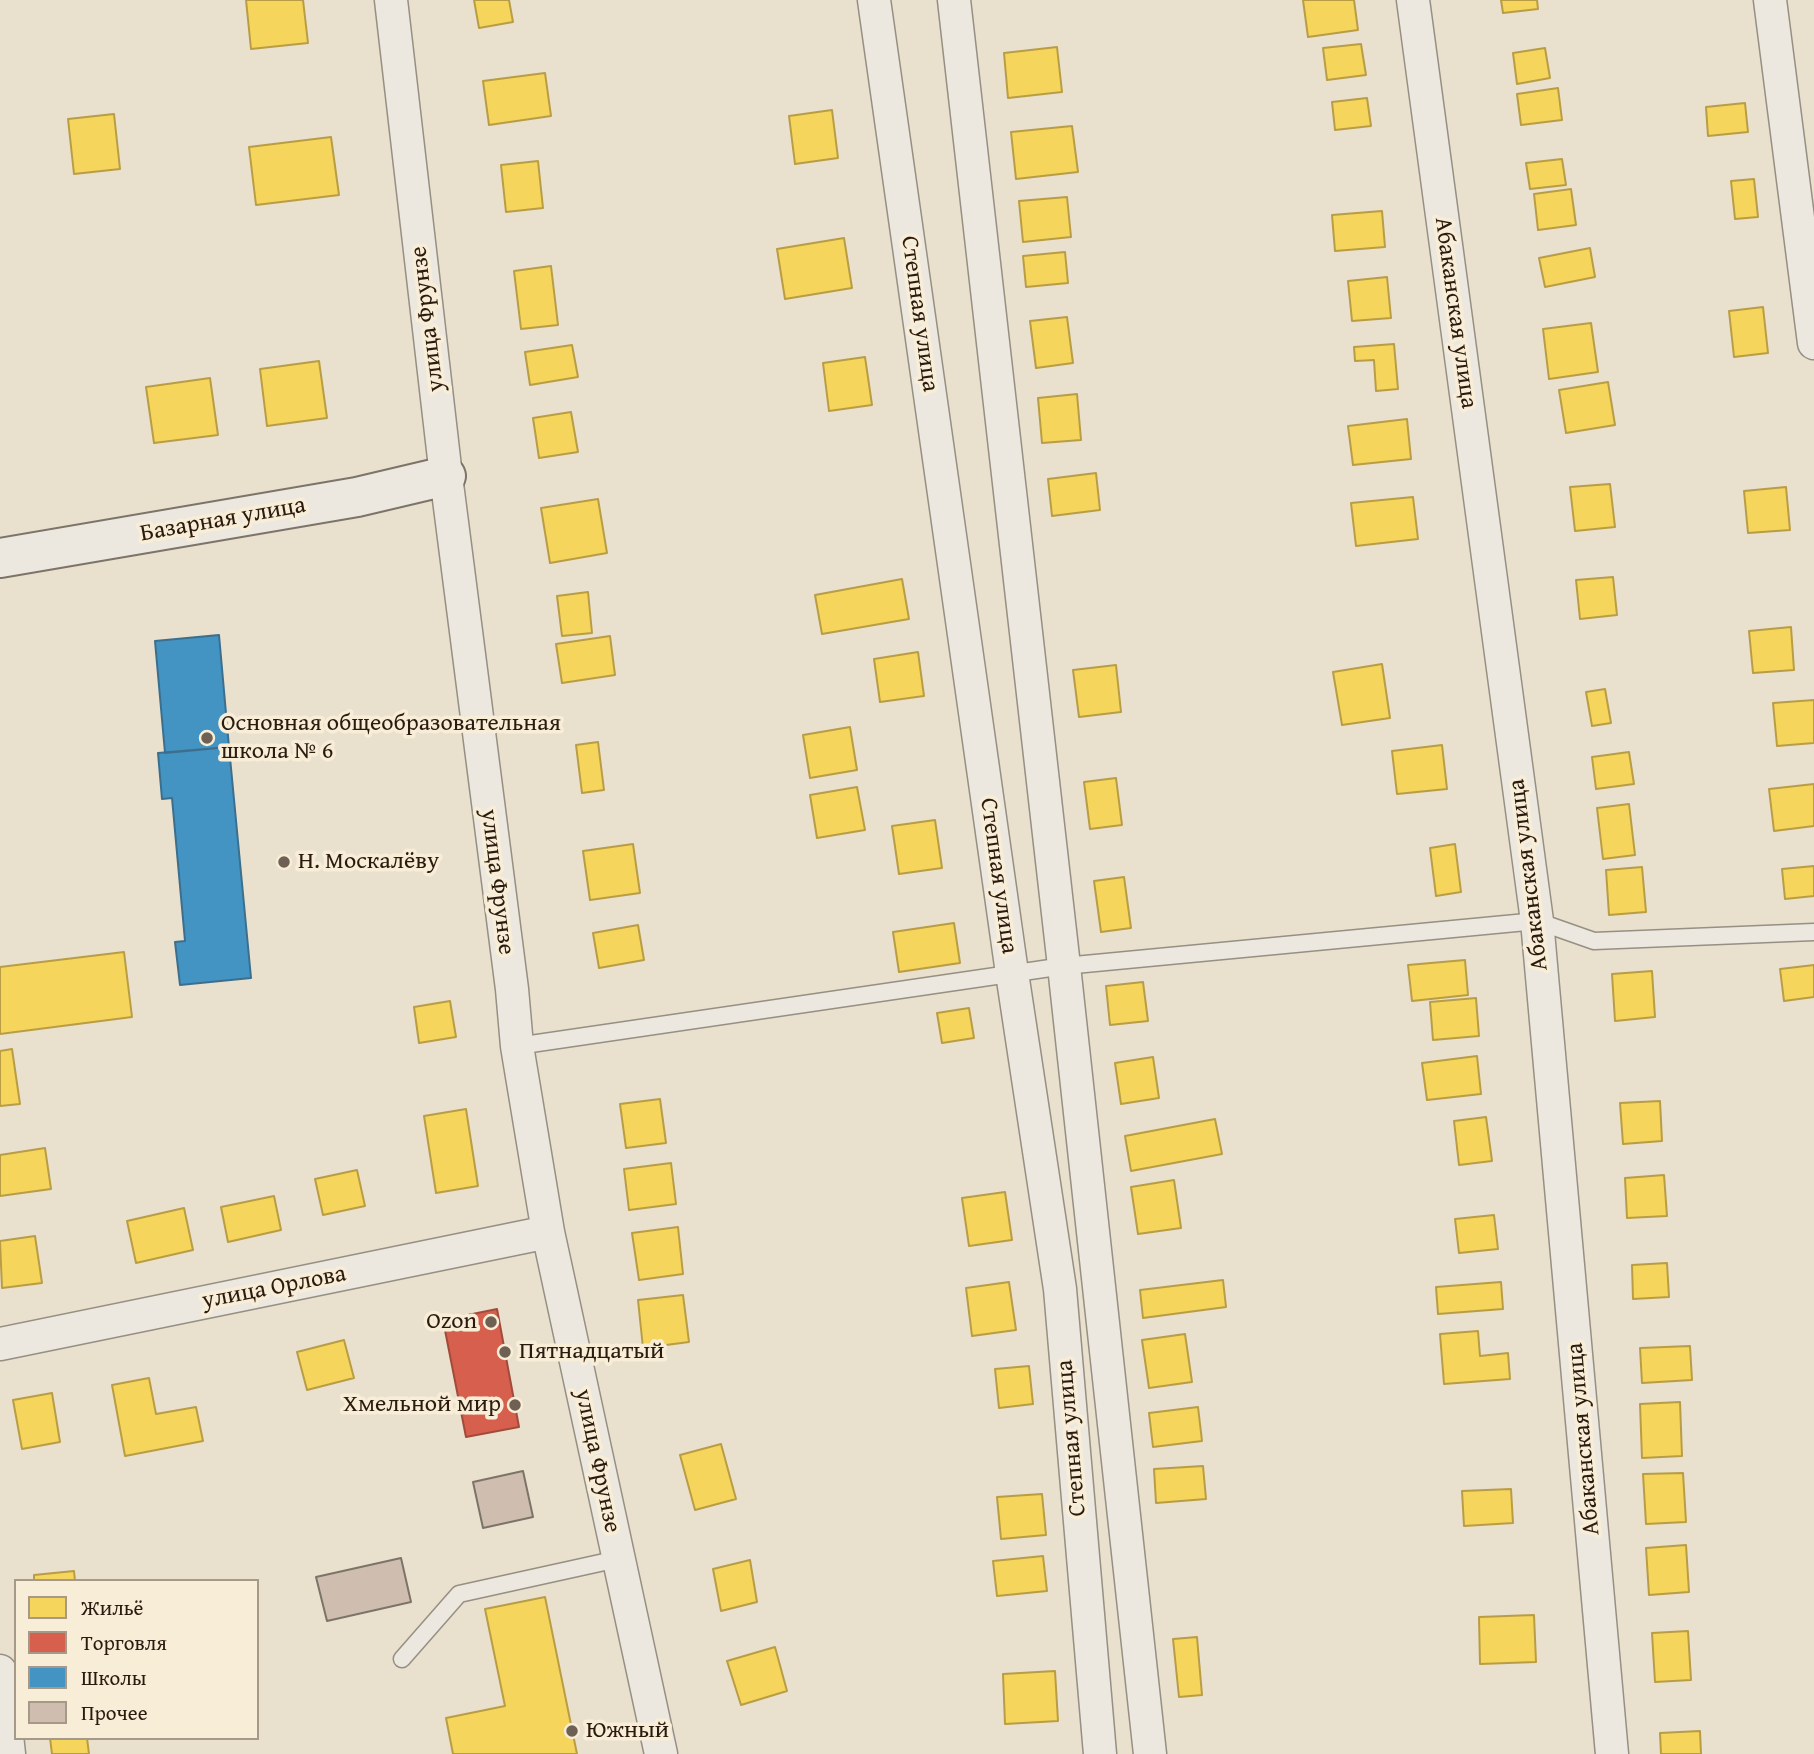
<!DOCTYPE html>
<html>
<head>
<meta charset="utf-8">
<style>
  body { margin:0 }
  #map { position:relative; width:1814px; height:1754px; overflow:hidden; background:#e9e0cd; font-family:"Gentium Book Plus",serif }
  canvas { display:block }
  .legend { position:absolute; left:14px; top:1579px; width:245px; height:161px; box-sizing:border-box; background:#f8edd7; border:2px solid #a69987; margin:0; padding:9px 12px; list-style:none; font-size:21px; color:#2b1b0f }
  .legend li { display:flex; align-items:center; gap:14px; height:35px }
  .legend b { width:35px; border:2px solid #a69987 }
</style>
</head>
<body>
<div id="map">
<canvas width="1814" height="1754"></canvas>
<ul class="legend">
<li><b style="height:19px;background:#f6d55c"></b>Жильё</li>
<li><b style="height:19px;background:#d6604d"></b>Торговля</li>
<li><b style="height:19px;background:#4393c3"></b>Школы</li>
<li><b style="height:19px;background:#cfbeb0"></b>Прочее</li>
</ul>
</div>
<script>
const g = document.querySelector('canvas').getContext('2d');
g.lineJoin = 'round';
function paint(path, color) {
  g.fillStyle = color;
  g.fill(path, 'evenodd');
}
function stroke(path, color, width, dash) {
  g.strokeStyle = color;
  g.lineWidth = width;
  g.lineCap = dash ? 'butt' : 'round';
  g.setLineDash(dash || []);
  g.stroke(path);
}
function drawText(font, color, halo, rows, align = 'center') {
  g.font = font + ' "Gentium Book Plus",serif';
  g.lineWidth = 7;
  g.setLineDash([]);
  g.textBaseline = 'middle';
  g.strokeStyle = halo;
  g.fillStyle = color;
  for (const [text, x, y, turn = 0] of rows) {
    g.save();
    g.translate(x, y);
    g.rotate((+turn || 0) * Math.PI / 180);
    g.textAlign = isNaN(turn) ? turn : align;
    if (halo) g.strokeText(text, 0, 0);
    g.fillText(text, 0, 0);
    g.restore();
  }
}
const homes = new Path2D(`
  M 246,0 L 303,0 L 308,43 L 251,49 Z
  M 474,0 L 509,0 L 513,22 L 479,28 Z
  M 1303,0 L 1354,0 L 1358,30 L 1308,37 Z
  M 1501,0 L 1537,0 L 1538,9 L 1503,13 Z
  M 1361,44 L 1366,75 L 1327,80 L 1323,48 Z
  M 1057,47 L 1062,92 L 1008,98 L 1004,53 Z
  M 1545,48 L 1550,78 L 1517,84 L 1513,53 Z
  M 545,73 L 551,116 L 489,125 L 483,81 Z
  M 1558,88 L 1562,120 L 1521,125 L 1517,94 Z
  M 1367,98 L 1371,126 L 1335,130 L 1332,102 Z
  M 1745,103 L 1748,132 L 1708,136 L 1706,107 Z
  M 832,110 L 838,158 L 795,164 L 789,116 Z
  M 114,114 L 120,169 L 74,174 L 68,119 Z
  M 1072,126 L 1078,172 L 1016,179 L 1011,132 Z
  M 331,137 L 339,195 L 256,205 L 249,147 Z
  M 1562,159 L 1566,185 L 1530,189 L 1526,163 Z
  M 538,161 L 543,208 L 506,212 L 501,165 Z
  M 1754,179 L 1758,217 L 1735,219 L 1731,181 Z
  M 1571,189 L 1576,225 L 1538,230 L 1534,194 Z
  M 1067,197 L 1071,237 L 1023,242 L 1019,201 Z
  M 1382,211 L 1385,247 L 1335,251 L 1332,215 Z
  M 844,238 L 852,288 L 785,299 L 777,249 Z
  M 1590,248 L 1595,277 L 1545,287 L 1539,258 Z
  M 1065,252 L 1068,283 L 1026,287 L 1023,256 Z
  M 551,266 L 558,325 L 521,329 L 514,271 Z
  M 1387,277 L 1391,318 L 1352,321 L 1348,281 Z
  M 1763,307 L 1768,353 L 1734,357 L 1729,311 Z
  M 1067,317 L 1073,363 L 1036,368 L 1030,321 Z
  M 1591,323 L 1598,372 L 1549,379 L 1543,329 Z
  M 1394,344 L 1398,389 L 1376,391 L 1374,360 L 1355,361 L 1354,347 Z
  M 572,345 L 578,377 L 530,385 L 525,352 Z
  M 865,357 L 872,405 L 829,411 L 823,363 Z
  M 319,361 L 327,418 L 267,426 L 260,369 Z
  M 210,378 L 218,435 L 154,443 L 146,387 Z
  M 1608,382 L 1615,425 L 1566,433 L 1559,390 Z
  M 1077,394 L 1081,440 L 1042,443 L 1038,398 Z
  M 571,412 L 578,452 L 539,458 L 533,418 Z
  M 1407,419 L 1411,459 L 1353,465 L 1348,426 Z
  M 1096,473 L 1100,510 L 1052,516 L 1048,479 Z
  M 1610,484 L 1615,527 L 1575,531 L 1570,487 Z
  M 1786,487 L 1790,530 L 1748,533 L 1744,491 Z
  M 1413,497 L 1418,539 L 1356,546 L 1351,503 Z
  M 598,499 L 607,553 L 550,563 L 541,508 Z
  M 1613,577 L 1617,615 L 1580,619 L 1576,580 Z
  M 902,579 L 909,619 L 822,634 L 815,595 Z
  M 588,592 L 592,633 L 562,636 L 557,596 Z
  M 1791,627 L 1794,670 L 1753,673 L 1749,631 Z
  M 610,636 L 615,675 L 562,683 L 556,644 Z
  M 918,652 L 924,696 L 880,702 L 874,659 Z
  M 1382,664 L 1390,718 L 1342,725 L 1333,672 Z
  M 1116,665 L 1121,712 L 1079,717 L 1073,670 Z
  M 1605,689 L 1611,723 L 1592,726 L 1586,692 Z
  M 1814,700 L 1814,743 L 1777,746 L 1773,703 Z
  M 850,727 L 857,770 L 810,778 L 803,735 Z
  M 598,742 L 604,790 L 582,793 L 576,745 Z
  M 1442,745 L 1447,789 L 1397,794 L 1392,751 Z
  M 1629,752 L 1634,784 L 1596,789 L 1592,757 Z
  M 1116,778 L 1122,825 L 1090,829 L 1084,782 Z
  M 1814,784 L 1814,826 L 1774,831 L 1769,789 Z
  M 857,787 L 865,830 L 817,838 L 810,795 Z
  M 1629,804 L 1635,855 L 1603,859 L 1597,808 Z
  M 935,820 L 942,868 L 899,874 L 892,826 Z
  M 633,844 L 640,893 L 590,900 L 583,851 Z
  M 1455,844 L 1461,892 L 1436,896 L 1430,848 Z
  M 1814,866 L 1814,896 L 1785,899 L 1782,869 Z
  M 1642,867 L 1646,912 L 1609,915 L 1606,870 Z
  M 1124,877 L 1131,928 L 1101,932 L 1094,881 Z
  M 954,923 L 960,963 L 899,972 L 893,932 Z
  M 638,925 L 644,960 L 599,968 L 593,933 Z
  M 124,952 L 132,1017 L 0,1034 L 0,967 Z
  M 1465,960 L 1468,995 L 1412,1001 L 1408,965 Z
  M 1814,965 L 1814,997 L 1784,1001 L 1780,969 Z
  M 1652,971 L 1655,1017 L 1615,1021 L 1612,974 Z
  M 1143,982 L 1148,1021 L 1110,1025 L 1106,986 Z
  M 1476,998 L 1479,1036 L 1433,1040 L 1430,1002 Z
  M 450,1001 L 456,1037 L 419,1043 L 414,1007 Z
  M 969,1008 L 974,1038 L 942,1043 L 937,1013 Z
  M 12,1049 L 20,1104 L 0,1106 L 0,1051 Z
  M 1477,1056 L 1481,1094 L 1427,1100 L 1422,1063 Z
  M 1153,1057 L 1159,1098 L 1121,1104 L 1115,1063 Z
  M 660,1099 L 666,1143 L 626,1148 L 620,1104 Z
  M 1660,1101 L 1662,1141 L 1623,1144 L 1620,1103 Z
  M 466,1109 L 478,1186 L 436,1193 L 424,1116 Z
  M 1486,1117 L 1492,1161 L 1459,1165 L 1454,1121 Z
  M 1215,1119 L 1222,1154 L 1131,1171 L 1125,1136 Z
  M 45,1148 L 51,1189 L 0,1196 L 0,1155 Z
  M 671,1163 L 676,1204 L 629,1210 L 624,1169 Z
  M 357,1170 L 365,1206 L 323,1215 L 315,1179 Z
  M 1664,1175 L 1667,1216 L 1627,1218 L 1625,1178 Z
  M 1174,1180 L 1181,1228 L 1138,1234 L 1131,1187 Z
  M 1005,1192 L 1012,1240 L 969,1246 L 962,1198 Z
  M 274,1196 L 281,1230 L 228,1242 L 221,1207 Z
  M 184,1208 L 193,1250 L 136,1263 L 127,1221 Z
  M 1494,1215 L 1498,1249 L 1459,1253 L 1455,1219 Z
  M 678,1227 L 683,1274 L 639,1280 L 632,1233 Z
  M 35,1236 L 42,1283 L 2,1288 L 0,1241 Z
  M 1667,1263 L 1669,1297 L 1633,1299 L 1632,1265 Z
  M 1223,1280 L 1226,1307 L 1143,1318 L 1140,1290 Z
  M 1009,1282 L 1016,1330 L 972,1336 L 966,1288 Z
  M 1501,1282 L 1503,1309 L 1438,1314 L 1436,1287 Z
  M 683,1295 L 689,1342 L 643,1348 L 638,1300 Z
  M 1478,1331 L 1480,1356 L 1508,1353 L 1510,1379 L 1444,1384 L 1440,1334 Z
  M 1185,1334 L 1192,1382 L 1149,1388 L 1142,1340 Z
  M 344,1340 L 354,1378 L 307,1390 L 297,1352 Z
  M 1690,1346 L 1692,1380 L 1642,1383 L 1640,1348 Z
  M 1029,1366 L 1033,1404 L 999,1408 L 995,1369 Z
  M 149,1378 L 156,1414 L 196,1407 L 203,1441 L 125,1456 L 112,1385 Z
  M 52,1393 L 60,1442 L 22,1449 L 13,1400 Z
  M 1680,1402 L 1682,1456 L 1642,1458 L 1640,1404 Z
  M 1198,1407 L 1202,1441 L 1153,1447 L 1149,1413 Z
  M 721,1444 L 736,1499 L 695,1510 L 680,1455 Z
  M 1203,1466 L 1206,1499 L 1156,1503 L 1154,1469 Z
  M 1683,1473 L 1686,1522 L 1646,1524 L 1643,1474 Z
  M 1511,1489 L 1513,1523 L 1464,1526 L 1462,1491 Z
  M 1042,1494 L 1046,1535 L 1001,1539 L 997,1497 Z
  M 1686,1545 L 1689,1592 L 1649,1595 L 1646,1548 Z
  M 1043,1556 L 1047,1591 L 997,1596 L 993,1561 Z
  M 750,1560 L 757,1602 L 721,1611 L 713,1569 Z
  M 74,1571 L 75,1581 L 34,1581 L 34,1575 Z
  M 545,1597 L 577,1754 L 453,1754 L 446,1718 L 505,1706 L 485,1609 Z
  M 1534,1615 L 1536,1662 L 1480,1664 L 1479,1617 Z
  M 1688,1631 L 1691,1680 L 1655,1682 L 1652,1633 Z
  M 1197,1637 L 1202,1695 L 1179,1697 L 1173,1639 Z
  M 775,1647 L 787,1691 L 741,1705 L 727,1661 Z
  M 1055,1671 L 1058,1721 L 1005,1724 L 1003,1674 Z
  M 1700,1731 L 1701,1754 L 1661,1754 L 1660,1733 Z
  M 50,1738 L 87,1738 L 89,1754 L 52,1754 Z`);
paint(homes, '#f6d55c');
stroke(homes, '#b99d45', 2);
const shops = new Path2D(`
  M 497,1309 L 519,1427 L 466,1437 L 443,1320 Z`);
paint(shops, '#d6604d');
stroke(shops, '#a34b3a', 2);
const schools = new Path2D(`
  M 219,635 L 229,747 L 165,753 L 155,641 Z
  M 229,747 L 251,978 L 180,985 L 175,942 L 185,941 L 172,798 L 162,799 L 158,753 Z`);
paint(schools, '#4393c3');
stroke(schools, '#3c6f8d', 2);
const building = new Path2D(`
  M 523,1471 L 533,1517 L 483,1528 L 473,1482 Z
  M 401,1558 L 411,1602 L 327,1621 L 316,1577 Z`);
paint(building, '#cfbeb0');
stroke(building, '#7c7469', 2);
const lane = new Path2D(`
  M 517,1046 L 1064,966 L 1537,921 L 1594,941 L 1814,932
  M 402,1659 L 459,1594 L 618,1559`);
const street = new Path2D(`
  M 391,0 L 446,476 L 512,989 L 517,1046 L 548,1232 L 661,1754
  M 874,0 L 1012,973 L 1060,1289 L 1100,1754
  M 954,0 L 1064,966 L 1150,1754
  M 1413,0 L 1537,921 L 1612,1754
  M 1770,0 L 1814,343
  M 0,1344 L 548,1232
  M 0,1671 L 9,1754`);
const secondary = new Path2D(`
  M 0,558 L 357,497 L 446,476`);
stroke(lane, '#968f83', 19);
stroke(street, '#968f83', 35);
stroke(secondary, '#7c7469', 42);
stroke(lane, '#ece8df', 16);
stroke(street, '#ece8df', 32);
stroke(secondary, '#ece8df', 38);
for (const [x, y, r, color] of [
  [207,738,7,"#6e6052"],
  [284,862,7,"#6e6052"],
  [491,1322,7,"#6e6052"],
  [505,1352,7,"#6e6052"],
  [515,1405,7,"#6e6052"],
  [572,1731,7,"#6e6052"]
]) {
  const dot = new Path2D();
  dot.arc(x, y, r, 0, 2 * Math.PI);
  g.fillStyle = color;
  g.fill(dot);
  stroke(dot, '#f8edd7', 2.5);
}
drawText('24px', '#2b1b0f', '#f8edd7', [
  ["Абаканская улица",1455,313,82],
  ["Степная улица",919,314,82],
  ["улица Фрунзе",428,319,-97],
  ["Базарная улица",223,520,-10],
  ["Абаканская улица",1529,875,-97],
  ["Степная улица",998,876,82],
  ["улица Фрунзе",497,882,83],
  ["улица Орлова",274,1288,-11],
  ["Степная улица",1072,1438,-95],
  ["Абаканская улица",1584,1439,-95],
  ["улица Фрунзе",597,1461,78]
]);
drawText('24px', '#2b1b0f', '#f8edd7', [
  ["Основная общеобразовательная",221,724],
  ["школа № 6",221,752],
  ["Н. Москалёву",298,862],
  ["Ozon",477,1322,"right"],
  ["Пятнадцатый",519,1352],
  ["Хмельной мир",501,1405,"right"],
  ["Южный",586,1731]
], 'left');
</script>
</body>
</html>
